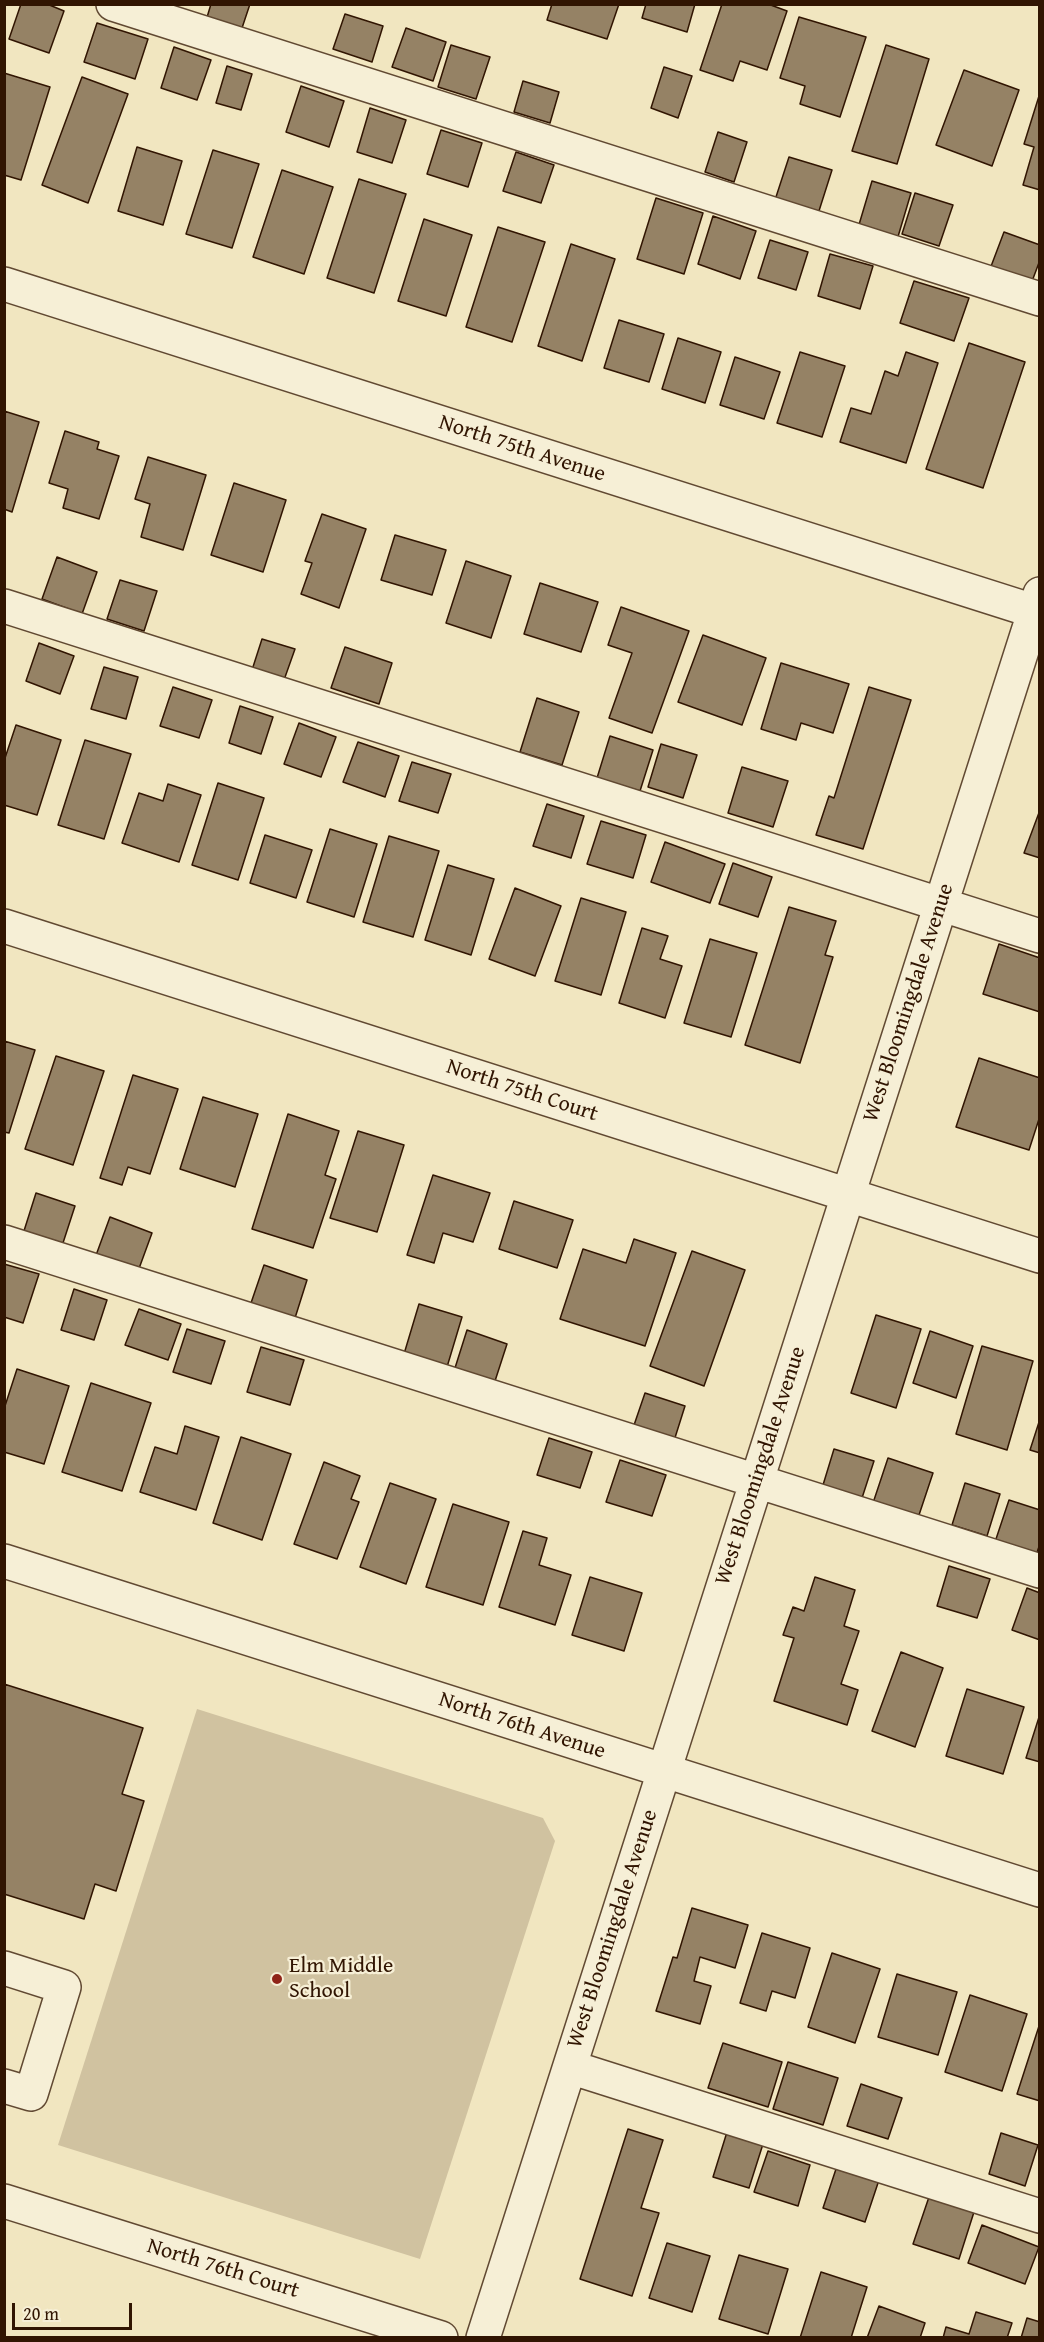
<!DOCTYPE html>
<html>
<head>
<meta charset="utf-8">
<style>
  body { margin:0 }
  #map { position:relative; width:1044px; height:2342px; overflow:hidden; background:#f1e6c0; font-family:"Gentium Book Plus",serif }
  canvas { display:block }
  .frame { position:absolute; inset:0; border:6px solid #311502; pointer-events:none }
  .scale { position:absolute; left:12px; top:2303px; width:120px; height:27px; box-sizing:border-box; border:3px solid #311502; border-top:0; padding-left:8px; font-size:18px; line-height:21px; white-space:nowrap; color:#311502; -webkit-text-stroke:4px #f6efd6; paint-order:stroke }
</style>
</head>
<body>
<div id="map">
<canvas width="1044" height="2342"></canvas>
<div class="frame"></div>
<div class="scale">20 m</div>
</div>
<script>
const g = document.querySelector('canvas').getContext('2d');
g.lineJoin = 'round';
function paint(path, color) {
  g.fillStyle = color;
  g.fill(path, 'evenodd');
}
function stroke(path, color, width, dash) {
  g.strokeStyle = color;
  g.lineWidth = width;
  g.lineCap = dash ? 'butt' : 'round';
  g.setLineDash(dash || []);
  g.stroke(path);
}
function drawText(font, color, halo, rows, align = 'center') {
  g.font = font + ' "Gentium Book Plus",serif';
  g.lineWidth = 4.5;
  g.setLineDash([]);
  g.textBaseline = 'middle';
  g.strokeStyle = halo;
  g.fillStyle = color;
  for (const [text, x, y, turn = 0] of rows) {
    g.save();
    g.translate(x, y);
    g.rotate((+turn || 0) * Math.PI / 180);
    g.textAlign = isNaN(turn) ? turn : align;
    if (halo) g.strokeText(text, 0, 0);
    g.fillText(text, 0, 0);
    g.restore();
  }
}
paint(new Path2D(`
  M 197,1709 L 543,1818 L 555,1841 L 420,2259 L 58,2145 Z`), '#d0c2a0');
const building = new Path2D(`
  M 21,4 L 47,4 L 64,11 L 49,53 L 9,39 Z
  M 211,4 L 250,4 L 240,34 L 205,24 Z
  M 552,4 L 619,4 L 607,39 L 547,20 Z
  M 646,4 L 695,4 L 687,32 L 642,18 Z
  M 722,4 L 768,4 L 787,11 L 767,70 L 740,61 L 733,81 L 700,70 Z
  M 345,14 L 383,26 L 372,62 L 333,49 Z
  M 799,17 L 866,37 L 840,117 L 800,104 L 805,86 L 780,78 Z
  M 97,23 L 148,39 L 135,79 L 84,62 Z
  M 406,28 L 446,42 L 433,81 L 392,67 Z
  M 451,45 L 490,57 L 476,99 L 438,87 Z
  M 886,45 L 929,59 L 897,164 L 852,151 Z
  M 174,47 L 211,60 L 197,100 L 161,88 Z
  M 227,66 L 252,74 L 241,110 L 216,103 Z
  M 664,67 L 692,76 L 678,118 L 651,108 Z
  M 964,70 L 1019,90 L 992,166 L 936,145 Z
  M 4,73 L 50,87 L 21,180 L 4,175 Z
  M 82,77 L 128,94 L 88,203 L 42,185 Z
  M 523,81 L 559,92 L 550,123 L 514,112 Z
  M 301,86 L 344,101 L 329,147 L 286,132 Z
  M 1039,96 L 1040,96 L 1040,190 L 1023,185 L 1034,147 L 1024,144 Z
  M 370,108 L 406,120 L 392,163 L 357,152 Z
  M 441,130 L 482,143 L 468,187 L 427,174 Z
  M 718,132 L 747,142 L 734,182 L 705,172 Z
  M 137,147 L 182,161 L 163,225 L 118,211 Z
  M 213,150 L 259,164 L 232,248 L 186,234 Z
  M 516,152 L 554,165 L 541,203 L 503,191 Z
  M 789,157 L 832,170 L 818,214 L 775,200 Z
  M 282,170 L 333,187 L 304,274 L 253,257 Z
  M 359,179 L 406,194 L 374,293 L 327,278 Z
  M 872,181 L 911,193 L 897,240 L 858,228 Z
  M 915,193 L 953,205 L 939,246 L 902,234 Z
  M 656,198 L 703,213 L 684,274 L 637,259 Z
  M 713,216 L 756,231 L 740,279 L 698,264 Z
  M 424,219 L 472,235 L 446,316 L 398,301 Z
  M 498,227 L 545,242 L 512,342 L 466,327 Z
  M 1004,232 L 1040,245 L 1040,260 L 1031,284 L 990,269 Z
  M 770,240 L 808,252 L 796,290 L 758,278 Z
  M 571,244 L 615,259 L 582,361 L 538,346 Z
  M 830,254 L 873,266 L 860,309 L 818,296 Z
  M 914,281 L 969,298 L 954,341 L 900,323 Z
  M 619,320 L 664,334 L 649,382 L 604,368 Z
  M 678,338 L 721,352 L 705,403 L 662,389 Z
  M 969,343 L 1025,362 L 983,488 L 926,469 Z
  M 800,352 L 845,366 L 822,437 L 777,423 Z
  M 906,352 L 938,363 L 906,463 L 840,442 L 851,408 L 871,414 L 885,371 L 898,376 Z
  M 735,357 L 780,372 L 764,419 L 720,405 Z
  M 4,411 L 39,422 L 12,512 L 4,509 Z
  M 65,431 L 99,442 L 97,449 L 119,456 L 99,519 L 63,508 L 68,489 L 49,483 Z
  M 148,457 L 206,475 L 183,550 L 141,537 L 150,504 L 135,499 Z
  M 234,483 L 286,500 L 263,572 L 211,555 Z
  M 322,514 L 366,529 L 339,608 L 301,594 L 312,563 L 305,561 Z
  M 395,535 L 446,550 L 432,595 L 381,580 Z
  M 57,557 L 97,572 L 82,614 L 42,599 Z
  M 466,561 L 511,576 L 491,638 L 446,623 Z
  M 120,580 L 157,591 L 144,631 L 107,619 Z
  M 540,583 L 598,602 L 581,652 L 524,634 Z
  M 621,607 L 689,631 L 652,733 L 609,718 L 632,653 L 608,645 Z
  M 703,635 L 766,658 L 742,725 L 678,702 Z
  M 262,639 L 295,649 L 284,680 L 252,670 Z
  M 39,643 L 74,656 L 60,694 L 26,681 Z
  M 345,647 L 392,663 L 379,704 L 331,688 Z
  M 781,663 L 849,684 L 833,733 L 801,723 L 796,740 L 761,729 Z
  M 104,667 L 138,677 L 126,719 L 91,709 Z
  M 173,687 L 212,700 L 199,738 L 160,726 Z
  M 869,687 L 911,700 L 863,849 L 816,835 L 829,796 L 834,798 Z
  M 537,698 L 579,712 L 562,765 L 520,752 Z
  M 240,706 L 273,717 L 261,754 L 229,743 Z
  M 299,723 L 336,737 L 321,777 L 284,764 Z
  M 16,725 L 61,740 L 37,815 L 4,805 L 4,761 Z
  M 610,736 L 653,750 L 640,791 L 597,778 Z
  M 85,740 L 131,754 L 104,839 L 58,825 Z
  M 358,742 L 399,756 L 385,797 L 343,782 Z
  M 661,744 L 697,755 L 683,798 L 648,787 Z
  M 412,762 L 451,774 L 438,813 L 399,801 Z
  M 742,767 L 788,781 L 773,827 L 728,813 Z
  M 218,783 L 264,798 L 238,880 L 192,865 Z
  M 168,784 L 201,795 L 179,862 L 122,843 L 139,793 L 163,801 Z
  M 547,804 L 584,816 L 571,858 L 533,846 Z
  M 1040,810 L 1040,858 L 1024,853 Z
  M 601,821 L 646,835 L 633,878 L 587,864 Z
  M 330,829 L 377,844 L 354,917 L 307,902 Z
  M 265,835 L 312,850 L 296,898 L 250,883 Z
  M 389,836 L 439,851 L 413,937 L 363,922 Z
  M 665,842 L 725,864 L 710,903 L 651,882 Z
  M 733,863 L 772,877 L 758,917 L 719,904 Z
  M 448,865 L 494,879 L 471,955 L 425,940 Z
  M 515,888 L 561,906 L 535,976 L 489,959 Z
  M 581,898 L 626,912 L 601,995 L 555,981 Z
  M 789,907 L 836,921 L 825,955 L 833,957 L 800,1063 L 745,1045 Z
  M 642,928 L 668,936 L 660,959 L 682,966 L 665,1018 L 619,1003 Z
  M 710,939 L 757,953 L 731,1037 L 684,1023 Z
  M 999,944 L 1040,958 L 1040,1012 L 983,994 Z
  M 4,1041 L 35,1050 L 9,1133 L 4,1132 Z
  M 56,1056 L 104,1071 L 73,1165 L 25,1149 Z
  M 979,1058 L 1040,1078 L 1040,1116 L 1029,1150 L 956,1127 Z
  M 133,1075 L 178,1089 L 150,1174 L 128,1167 L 122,1185 L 100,1178 Z
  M 203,1097 L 258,1114 L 235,1187 L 180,1169 Z
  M 288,1114 L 339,1131 L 325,1175 L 336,1179 L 313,1248 L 252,1229 Z
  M 358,1131 L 404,1145 L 377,1232 L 330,1218 Z
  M 433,1175 L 490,1193 L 473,1242 L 443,1233 L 434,1263 L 407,1255 Z
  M 36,1193 L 75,1206 L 62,1246 L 23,1234 Z
  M 514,1201 L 573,1220 L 557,1268 L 499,1249 Z
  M 110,1217 L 152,1233 L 137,1274 L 95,1258 Z
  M 634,1239 L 676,1253 L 645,1346 L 560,1319 L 583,1249 L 626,1263 Z
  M 692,1251 L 745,1270 L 704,1386 L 650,1366 Z
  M 4,1264 L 39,1274 L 23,1323 L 4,1317 Z
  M 264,1265 L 307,1280 L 295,1318 L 251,1303 Z
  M 74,1289 L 107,1300 L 94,1340 L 61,1330 Z
  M 419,1304 L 462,1317 L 447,1367 L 404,1354 Z
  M 139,1309 L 181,1324 L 168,1360 L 125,1345 Z
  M 876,1315 L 921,1329 L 896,1408 L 851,1393 Z
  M 187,1329 L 225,1341 L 211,1384 L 173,1372 Z
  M 467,1330 L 507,1344 L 495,1381 L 455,1368 Z
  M 930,1331 L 973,1346 L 956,1398 L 913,1383 Z
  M 982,1346 L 1033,1361 L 1007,1450 L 956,1434 Z
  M 261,1347 L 304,1360 L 290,1405 L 247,1392 Z
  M 17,1369 L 69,1386 L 44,1464 L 4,1452 L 4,1409 Z
  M 91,1383 L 151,1403 L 122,1491 L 62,1472 Z
  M 645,1393 L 685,1406 L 673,1444 L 632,1431 Z
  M 1040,1419 L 1040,1453 L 1030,1450 Z
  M 185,1426 L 219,1437 L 196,1510 L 140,1492 L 155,1447 L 177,1454 Z
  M 241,1437 L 291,1454 L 262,1540 L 213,1523 Z
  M 549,1438 L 592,1452 L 580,1488 L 537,1475 Z
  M 834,1449 L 874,1461 L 862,1498 L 823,1485 Z
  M 888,1458 L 933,1473 L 918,1518 L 873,1503 Z
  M 620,1460 L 666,1475 L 652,1516 L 606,1502 Z
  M 324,1462 L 360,1476 L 351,1499 L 359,1502 L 337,1559 L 294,1544 Z
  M 390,1483 L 436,1499 L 406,1584 L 360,1567 Z
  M 965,1483 L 1000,1494 L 987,1536 L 952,1525 Z
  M 1009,1500 L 1040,1510 L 1040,1544 L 1036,1555 L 995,1542 Z
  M 453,1504 L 509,1522 L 483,1605 L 426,1587 Z
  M 523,1531 L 547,1538 L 539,1565 L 571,1575 L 555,1625 L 499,1607 Z
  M 949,1566 L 990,1579 L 977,1618 L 937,1606 Z
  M 590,1577 L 642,1593 L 624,1651 L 572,1635 Z
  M 815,1577 L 855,1590 L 844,1626 L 859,1631 L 841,1684 L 858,1690 L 847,1725 L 774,1701 L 794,1638 L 783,1635 L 793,1607 L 804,1611 Z
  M 1027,1588 L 1040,1593 L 1040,1640 L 1012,1630 Z
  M 901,1652 L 943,1668 L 915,1747 L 872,1731 Z
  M 4,1684 L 143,1728 L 122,1794 L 144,1801 L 116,1891 L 95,1884 L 84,1919 L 4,1894 Z
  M 967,1689 L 1024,1707 L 1003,1774 L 946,1756 Z
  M 1040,1714 L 1040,1762 L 1026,1758 Z
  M 692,1908 L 748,1925 L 735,1968 L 700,1957 L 694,1981 L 711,1986 L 700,2024 L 656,2011 L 673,1957 L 677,1958 Z
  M 762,1933 L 810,1948 L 795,1998 L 772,1991 L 766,2011 L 740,2003 Z
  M 832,1953 L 880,1969 L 855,2043 L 808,2027 Z
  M 897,1974 L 957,1992 L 938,2055 L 878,2037 Z
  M 970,1995 L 1027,2014 L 1002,2091 L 945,2072 Z
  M 1040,2023 L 1040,2101 L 1017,2094 Z
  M 723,2043 L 782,2062 L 768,2107 L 708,2088 Z
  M 788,2062 L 838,2078 L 823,2125 L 773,2109 Z
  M 861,2084 L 902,2098 L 888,2139 L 847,2126 Z
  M 628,2129 L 663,2140 L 641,2208 L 659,2213 L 632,2296 L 580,2279 Z
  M 727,2132 L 763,2144 L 749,2188 L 713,2177 Z
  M 1001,2133 L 1038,2145 L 1025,2186 L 989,2174 Z
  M 768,2151 L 810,2165 L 798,2206 L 754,2192 Z
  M 837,2166 L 879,2180 L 865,2222 L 823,2208 Z
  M 929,2197 L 974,2212 L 959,2259 L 913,2244 Z
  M 982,2225 L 1039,2247 L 1025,2284 L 968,2263 Z
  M 667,2243 L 710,2256 L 692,2312 L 649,2298 Z
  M 739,2255 L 788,2269 L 768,2334 L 719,2319 Z
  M 821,2272 L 867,2287 L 851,2338 L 800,2338 Z
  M 879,2306 L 925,2323 L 920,2338 L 867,2338 Z
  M 976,2312 L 1012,2323 L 1007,2338 L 943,2338 L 946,2327 L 969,2334 Z
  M 1027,2318 L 1040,2322 L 1040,2338 L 1021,2338 Z`);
paint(building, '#958265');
stroke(building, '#311502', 1.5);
const minor = new Path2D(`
  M 113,4 L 1040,299
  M 4,284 L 1040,613
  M 4,606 L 1040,936
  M 4,926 L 1040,1256
  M 4,1242 L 1040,1571
  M 4,1561 L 1040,1890
  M 4,1968 L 64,1987 L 31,2094 L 4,2086
  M 570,2067 L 1040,2216
  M 4,2201 L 441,2338
  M 483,2338 L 1040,594`);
stroke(minor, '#614932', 36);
stroke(minor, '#f6efd6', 33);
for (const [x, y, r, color] of [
  [277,1979,6,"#8f2418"]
]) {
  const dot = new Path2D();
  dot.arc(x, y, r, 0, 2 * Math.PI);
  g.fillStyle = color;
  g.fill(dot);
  stroke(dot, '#f6efd6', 2);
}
drawText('22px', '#311502', '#f6efd6', [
  ["North 75th Avenue",522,449,18],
  ["West Bloomingdale Avenue",909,1003,-72],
  ["North 75th Court",522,1091,18],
  ["West Bloomingdale Avenue",761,1466,-72],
  ["North 76th Avenue",522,1726,18],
  ["West Bloomingdale Avenue",613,1929,-72],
  ["North 76th Court",223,2269,17]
]);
drawText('22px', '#311502', '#f6efd6', [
  ["Elm Middle",289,1966],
  ["School",289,1991]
], 'left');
</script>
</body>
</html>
